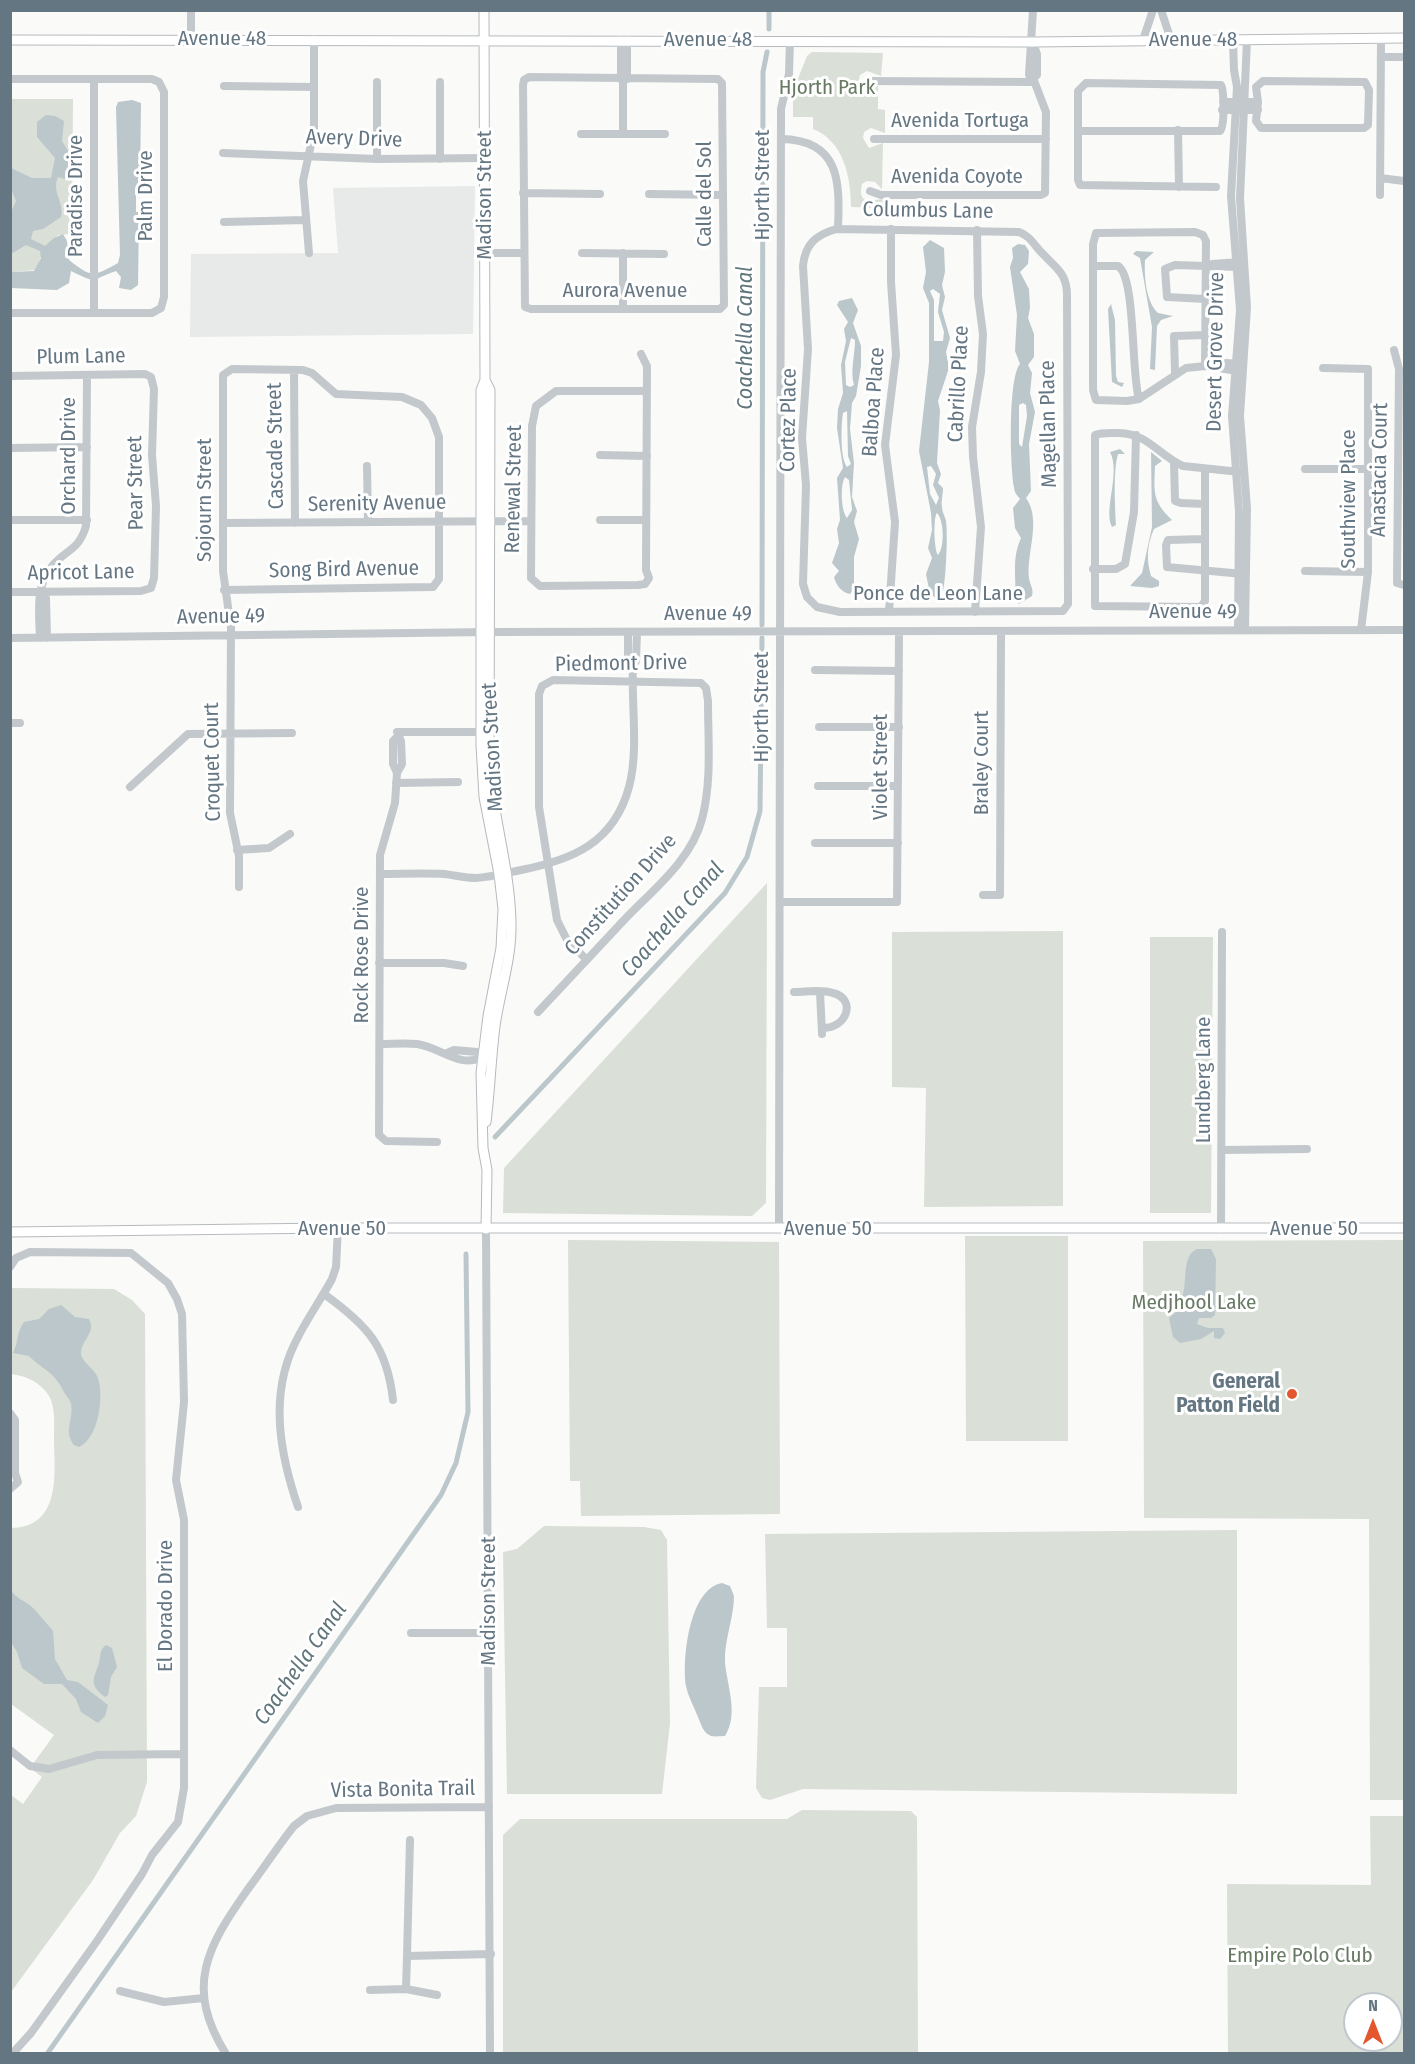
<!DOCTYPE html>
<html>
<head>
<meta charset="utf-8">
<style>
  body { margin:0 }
  #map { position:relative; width:1415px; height:2064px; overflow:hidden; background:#fafaf8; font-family:"Fira Sans Condensed",sans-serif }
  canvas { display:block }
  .frame { position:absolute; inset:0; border:12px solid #657683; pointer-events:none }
  .north { position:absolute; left:1343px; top:1992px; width:60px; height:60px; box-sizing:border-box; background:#fff; border:2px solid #c1c8cd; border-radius:50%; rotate:0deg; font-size:16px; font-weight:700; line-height:24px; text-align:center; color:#657683 }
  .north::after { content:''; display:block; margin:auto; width:21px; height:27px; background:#e4572e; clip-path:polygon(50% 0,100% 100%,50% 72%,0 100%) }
</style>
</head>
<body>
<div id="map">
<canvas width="1415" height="2064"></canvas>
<div class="frame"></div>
<div class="north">N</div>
</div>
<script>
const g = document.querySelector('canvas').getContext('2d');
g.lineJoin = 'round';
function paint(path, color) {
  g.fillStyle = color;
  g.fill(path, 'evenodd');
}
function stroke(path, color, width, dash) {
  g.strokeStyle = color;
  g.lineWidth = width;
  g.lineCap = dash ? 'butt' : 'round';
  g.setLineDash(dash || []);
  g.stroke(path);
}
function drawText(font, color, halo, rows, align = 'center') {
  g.font = font + ' "Fira Sans Condensed",sans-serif';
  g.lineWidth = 6;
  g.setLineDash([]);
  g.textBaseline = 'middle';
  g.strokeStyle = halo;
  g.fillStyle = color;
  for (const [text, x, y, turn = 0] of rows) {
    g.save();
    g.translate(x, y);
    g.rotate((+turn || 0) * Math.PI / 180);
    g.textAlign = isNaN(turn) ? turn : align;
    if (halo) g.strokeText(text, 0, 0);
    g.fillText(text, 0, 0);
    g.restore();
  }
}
paint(new Path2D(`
  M 475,186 L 473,334 L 190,337 L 191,254 L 338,253 L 333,188 Z`), '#e8e9e9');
paint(new Path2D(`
  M 812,52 L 883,53 L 881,76 L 867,71 L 860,75 L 858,84 L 860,89 L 866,91 L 878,86 L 878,109 L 885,110 L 885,133 L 871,128 L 864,132 L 863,138 L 869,148 L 883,143 L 882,189 L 875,182 L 867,181 L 862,184 C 861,191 859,197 867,201 L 883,199 L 883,208 L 851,207 C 851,178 844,141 813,129 L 813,117 L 793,117 L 793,91 L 807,56 Z
  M 10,99 L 73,99 L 72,234 L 58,235 L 42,254 L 36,270 L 11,272 Z
  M 767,883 L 766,1203 L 752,1216 L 503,1213 L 504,1168 Z
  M 1063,931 L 1063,1206 L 924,1207 L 926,1088 L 892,1087 L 892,932 Z
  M 1150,937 L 1213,937 L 1211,1213 L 1150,1213 Z
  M 965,1236 L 1068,1236 L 1068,1441 L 966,1441 Z
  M 568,1240 L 779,1242 L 780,1514 L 581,1516 L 580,1481 L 570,1481 Z
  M 1404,1240 L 1404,1800 L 1370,1800 L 1369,1519 L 1144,1518 L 1143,1241 Z
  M 11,1288 L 114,1289 L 132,1300 L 145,1314 L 147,1782 L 136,1816 L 120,1833 L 93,1880 L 11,1992 L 11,1795 L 23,1804 L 42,1777 L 30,1768 L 54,1735 L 11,1704 L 11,1528 C 60,1527 55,1477 54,1442 C 54,1428 56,1408 49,1396 C 40,1382 27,1376 11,1374 Z
  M 544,1526 L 644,1527 L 661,1530 L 667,1540 L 670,1723 L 662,1794 L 507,1794 L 503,1552 L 517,1549 Z
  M 1237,1530 L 1237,1794 L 803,1789 L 770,1800 L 762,1798 L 756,1788 L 759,1687 L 787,1687 L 787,1628 L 767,1628 L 765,1534 Z
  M 802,1810 L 911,1811 L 917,1817 L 918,2053 L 503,2053 L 503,1835 L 520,1819 L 787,1819 Z
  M 1370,1816 L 1404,1816 L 1404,2053 L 1228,2053 L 1227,1884 L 1371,1885 ZM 1355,2004 L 1391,2004 L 1391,2040 L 1355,2040 Z`), '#dadfd7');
paint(new Path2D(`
  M 132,100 L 141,103 L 140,183 L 136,187 L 136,212 L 139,212 L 138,285 L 131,290 L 119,288 L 121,277 L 116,271 C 89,280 100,285 71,271 L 69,283 L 57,290 L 11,288 L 11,272 L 34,271 L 41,258 L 40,251 L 26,245 L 11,254 L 11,212 L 16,201 L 11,189 L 11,168 L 32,178 L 51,178 L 55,158 L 37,137 L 37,122 L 46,115 L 55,116 L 64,121 L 62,141 L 68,151 L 68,175 L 65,179 L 58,177 C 51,192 65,203 61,217 L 43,229 L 33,231 L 31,239 L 45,246 L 54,238 L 63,234 L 67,241 L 69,260 C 92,278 93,277 118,263 L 120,255 L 116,107 L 118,102 Z
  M 930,240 L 944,248 L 945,272 L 942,285 L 945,297 L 942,310 L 950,338 L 946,352 L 949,368 L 938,401 L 940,410 L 937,463 L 941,474 L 938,483 L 943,488 C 943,495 941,501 942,507 C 942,512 945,516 946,521 C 948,533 946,592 940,601 L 930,594 L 926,574 L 932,558 L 928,548 L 932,530 L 931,513 L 919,451 L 929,362 L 929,303 L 923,288 L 926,272 L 923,247 ZM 933,289 L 940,294 L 938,312 L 944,332 L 943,341 L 934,341 L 934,300 L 930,291 ZM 931,466 L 936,474 L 933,485 L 939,498 L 936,505 L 930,494 L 927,467 ZM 937,513 C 944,520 945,547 938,555 C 934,550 933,517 937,513 Z
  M 1018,244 L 1025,245 L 1029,251 L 1028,264 L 1020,272 L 1029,289 L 1030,308 L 1028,318 L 1034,334 L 1034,357 L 1028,365 L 1032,373 L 1030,393 L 1035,412 L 1029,444 L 1031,491 L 1026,498 C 1042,520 1026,554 1029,578 C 1030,585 1034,589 1032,596 L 1019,604 L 1015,600 C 1017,576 1011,561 1021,538 L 1015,528 L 1013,508 L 1020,499 C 1017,495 1014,492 1014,487 C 1010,467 1008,377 1020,364 L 1015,351 L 1017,315 L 1010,267 L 1013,258 L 1012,248 ZM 1023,403 L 1026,405 L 1027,416 L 1022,447 L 1019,444 L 1019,405 Z
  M 1136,251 L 1154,252 L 1145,260 C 1144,276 1146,302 1158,313 L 1173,316 L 1161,320 L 1157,326 L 1155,370 L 1150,369 L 1152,327 L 1140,258 L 1133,254 Z
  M 852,298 L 858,310 L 853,323 L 861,346 L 861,366 L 856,396 L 852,403 L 850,429 L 854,463 L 852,497 L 857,511 L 854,522 L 859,539 L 854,557 L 854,589 L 850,594 C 842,593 836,585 834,577 L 839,571 L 832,563 L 839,543 L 837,529 L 840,520 L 837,478 L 843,468 L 837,428 L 838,409 L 843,393 L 841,365 L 846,341 L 844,329 L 848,322 L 837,305 L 839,301 ZM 851,338 L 855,340 C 855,355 850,371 854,385 L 850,387 L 846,385 L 845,362 ZM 847,411 L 848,456 L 851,464 L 847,467 C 840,458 841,425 843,413 ZM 845,477 L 849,480 L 852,510 L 847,518 C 841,511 840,485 845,477 Z
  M 1111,304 L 1115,320 L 1116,376 L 1118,382 L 1124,383 L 1122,387 L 1112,382 L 1108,309 Z
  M 1120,449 L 1125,454 L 1118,454 C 1113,471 1115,505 1116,525 L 1112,527 C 1103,510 1121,473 1110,452 Z
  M 1151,452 L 1162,461 L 1155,466 C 1154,492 1152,501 1172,520 L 1154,529 C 1147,544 1146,560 1151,576 L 1159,581 L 1159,586 L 1152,588 L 1130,586 L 1142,573 L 1152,527 Z
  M 1197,1249 L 1211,1249 L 1216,1259 L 1215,1315 L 1211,1318 L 1199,1318 L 1197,1324 L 1208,1328 L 1223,1328 L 1225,1333 L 1220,1339 L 1214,1338 L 1214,1331 L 1201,1339 L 1180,1343 L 1173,1337 L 1169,1318 L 1184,1305 L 1182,1297 C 1188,1284 1181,1255 1197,1249 Z
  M 61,1305 L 75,1317 L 89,1319 C 97,1333 80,1340 81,1355 C 84,1364 94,1368 98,1378 C 104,1396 99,1438 79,1447 L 74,1445 C 63,1431 74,1419 71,1404 C 70,1399 66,1396 64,1392 C 54,1371 44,1371 29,1356 L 13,1353 C 19,1341 16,1333 24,1322 L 39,1319 L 49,1309 Z
  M 722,1583 L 730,1586 L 734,1596 C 734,1618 724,1640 725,1662 C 727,1686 739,1714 725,1736 C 721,1736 715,1737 711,1736 C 703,1733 701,1724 698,1717 C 694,1707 688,1696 686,1686 C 682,1659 689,1589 722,1583 Z
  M 10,1588 C 15,1599 25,1600 33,1608 C 38,1613 48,1625 53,1631 L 55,1659 L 67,1680 L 78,1682 L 108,1705 L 105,1716 L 98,1723 L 81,1712 L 76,1699 L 62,1684 L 44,1684 L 22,1668 L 17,1652 L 11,1642 Z
  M 106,1645 L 112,1648 L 117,1667 L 111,1677 L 108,1695 L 105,1697 C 88,1684 94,1679 99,1663 C 101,1655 99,1650 106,1645 Z`), '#bbc7cb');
stroke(new Path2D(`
  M 1215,1307 L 1226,1308`), '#bbc7cb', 1.5);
stroke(new Path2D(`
  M 769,10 L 769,29
  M 762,625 L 763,72 L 767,52
  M 495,1137 L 725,893 L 747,857 L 760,811 L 762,638
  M 47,2054 L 441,1495 L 456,1463 L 468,1412 L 466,1254`), '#bbc7cb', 5);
const major = new Path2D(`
  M 484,10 L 485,380 L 481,390 L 481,745 L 484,797 L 499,874 L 503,909 L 501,948 L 488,1016 L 481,1073 L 483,1148 L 487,1170 L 486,1229
  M 10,40 L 1033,42 L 1404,38
  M 485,380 L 490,390 L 489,760 C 492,815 510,867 511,923 C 512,958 500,991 495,1026 C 491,1058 490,1090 486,1122
  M 10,1232 L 330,1228 L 1404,1228`);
stroke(major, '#b5babe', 11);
stroke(new Path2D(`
  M 191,10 L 191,39
  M 1161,10 L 1171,40
  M 621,40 L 621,79
  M 627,40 L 627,79
  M 1143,40 L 1153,10
  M 1233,40 L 1234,70 L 1237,87 L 1231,196 L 1240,310 L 1232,416 L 1239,512 L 1238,630
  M 1382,57 L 1404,57
  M 529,77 L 718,79 L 722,83 L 724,305 L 720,309 L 531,309 L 525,307 L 523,85 L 524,80 Z
  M 1033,78 L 1037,75 L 1037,54 L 1033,43
  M 10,79 L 152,79 L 159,82 L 164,92 L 164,297 L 161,308 L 152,313 L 10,313
  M 94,79 L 94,313
  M 623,79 L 623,134
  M 869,81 L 1032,82
  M 1263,81 L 1365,82 L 1369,90 L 1368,125 L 1364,128 L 1261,128 L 1256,121 L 1258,102 L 1256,87 Z
  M 377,82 L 377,159
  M 224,86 L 314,87
  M 1223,102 L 1258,102
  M 1222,110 L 1258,110
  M 1178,130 L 1179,187
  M 1078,131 L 1220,131 C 1225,126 1224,90 1221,85 L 1086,83 L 1078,91 L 1078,180 L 1080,185 L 1216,187
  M 581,134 L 665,134
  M 781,139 C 840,140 840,181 838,229
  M 874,139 L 1046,139
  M 223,153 L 377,159 L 485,158
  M 440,159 L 440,82
  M 1380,178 L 1404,181
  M 870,191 L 881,195 L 1041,195 L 1045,193 L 1046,112 L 1033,78 L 1029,75 L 1033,10
  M 523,193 L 600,194
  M 649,194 L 723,195
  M 1380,195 L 1381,38
  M 224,222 L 305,220
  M 836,229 L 1019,232 C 1032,237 1034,246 1044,255 C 1057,269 1067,274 1067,295 L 1068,604 L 1063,611 L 840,612 L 817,607 L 807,597 L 803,584 L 806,485 L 802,438 L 808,349 L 803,266 C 805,244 816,235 836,229 Z
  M 309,253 L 303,181 L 314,131 L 314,39
  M 485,253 L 524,253
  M 582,253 L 664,254
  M 623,253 L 623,309
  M 1212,264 L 1239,262
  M 1093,266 L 1118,266 C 1136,277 1131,374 1139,399
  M 1205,299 L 1167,297 L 1165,269 L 1175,265 L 1238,267
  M 1394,350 L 1399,369 L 1397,583 L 1404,585
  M 641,354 L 647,366 L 646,570 L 649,578 L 645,584 L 638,585 L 540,586 L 531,578 L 532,426 L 536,406 L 556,391 L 647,391
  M 1205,366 L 1206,241 L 1203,235 L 1195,232 L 1096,233 L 1093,244 L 1093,390 L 1096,400 L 1127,401 L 1139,399 L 1186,368 L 1205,366 L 1238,371
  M 1216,367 L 1226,363 L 1241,364
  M 1323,368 L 1368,369 L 1368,572 L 1361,630
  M 294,370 L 295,523
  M 1175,373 L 1174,336 L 1206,335
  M 10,376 L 145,374 L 151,377 L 154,389 L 152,455 L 156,506 L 154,578 L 151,588 L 141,591 L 10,592
  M 10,448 L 87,447
  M 600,455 L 647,456
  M 1174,463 L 1175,501 L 1181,503 L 1205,504
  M 367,466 L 368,522
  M 1205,469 L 1205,601 L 1201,607 L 1095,606 L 1095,435 C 1103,432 1111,433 1119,433 C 1149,434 1158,455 1183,466 L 1240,472
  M 1305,469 L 1368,469
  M 10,520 L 87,520
  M 600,520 L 646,520
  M 223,523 L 531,521
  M 1205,539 L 1168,540 L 1166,545 L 1167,567 L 1243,574
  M 1093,569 L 1116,569 L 1125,564 L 1134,512 L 1136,435
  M 1305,571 L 1368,572
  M 224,590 L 433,587 L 439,579 L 439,437 L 432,418 L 421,405 L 402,397 L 336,394 L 312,373 L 303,370 L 232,369 L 223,375 L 223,571 L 231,628 L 230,813 L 239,856 L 239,887
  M 42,591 L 46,598 L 47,638
  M 889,612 L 895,522 L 885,445 L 896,355 L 891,282 L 891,229
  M 975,612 L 981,527 L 973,457 L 972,427 L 981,372 L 983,334 L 978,296 L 977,230
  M 1245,630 L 1247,508 L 1240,416 L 1247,307 L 1240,198 L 1247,40
  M 628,632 L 628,661 L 633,665
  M 10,638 L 490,632 L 1404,630
  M 40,638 C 39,614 35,584 53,565 C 67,549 79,550 86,526 L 87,375
  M 815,670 L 899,671
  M 10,723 L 20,723
  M 819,727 L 899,727
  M 397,773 L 393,764 L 393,741 L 397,737
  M 396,783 L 458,782
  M 818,786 L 898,786
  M 130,787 L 188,734 L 292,733
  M 815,843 L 898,843
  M 237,850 L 269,848 L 290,834
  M 380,874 C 401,874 423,873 444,874 C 454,875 465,878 476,878 C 491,877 506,873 521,870 C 572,860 614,843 629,787 C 639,749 631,704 633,665 L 636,661 L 637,632
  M 983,895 L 1000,895 L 1001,632
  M 782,902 L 897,902 L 899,633
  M 379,963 L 444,963 L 463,966
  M 794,992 C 806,992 821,989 833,993 C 857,999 847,1029 822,1028
  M 820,992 L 822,1034
  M 538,1012 C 567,981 596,950 625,919 C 653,890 692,859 702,819 C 712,781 708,740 708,701 L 706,688 L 701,683 L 553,680 L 542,686 L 539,694 L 539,807 L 557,920 L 567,940 L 587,960
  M 380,1044 C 392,1044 405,1043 417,1044 C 440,1047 460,1069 482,1057
  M 447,1053 L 454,1050 L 477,1052 L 480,1057
  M 437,1142 L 386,1141 L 379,1135 L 380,855 L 395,803 L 397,773 L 402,764 L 401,741 L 397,732 L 487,732
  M 1222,1150 L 1307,1149
  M 486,1229 L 490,2054
  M 779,1229 L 781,109 L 789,74 L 790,41
  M 1221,1229 L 1222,932
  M 10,1267 L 16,1258 L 30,1252 L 131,1253 L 168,1283 L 177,1299 L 182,1314 L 184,1402 L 176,1480 L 184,1520 L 184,1788 L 178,1822 L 152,1855 L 142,1874 L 97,1941 L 31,2033 L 12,2054
  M 324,1294 C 367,1325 387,1346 393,1400
  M 10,1413 L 15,1420 L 15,1473 L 18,1482 L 10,1489
  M 298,1507 C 280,1454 269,1396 295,1343 C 306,1320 320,1301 332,1279 L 336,1267 L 338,1228
  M 411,1633 L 489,1633
  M 10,1750 L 30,1766 L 49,1769 L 97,1755 L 183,1754
  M 410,1840 L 407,1956 L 491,1954
  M 407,1956 L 406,1989 L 437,1995
  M 370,1990 L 406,1989
  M 120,1991 L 164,2002 L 204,1998
  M 226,2054 C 184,1987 207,1947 248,1889 C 264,1868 278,1846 294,1826 L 307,1816 L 336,1808 L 489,1807`), '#c3c8cc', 8);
stroke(major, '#fff', 9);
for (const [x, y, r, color] of [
  [1292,1394,6,"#e4572e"]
]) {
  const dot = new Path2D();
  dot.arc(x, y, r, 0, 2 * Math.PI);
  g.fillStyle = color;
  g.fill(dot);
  stroke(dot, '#fff', 2);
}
drawText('21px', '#657683', '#fff', [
  ["Avenue 48",222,39],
  ["Avenue 48",708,40],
  ["Avenue 48",1193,40],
  ["Avenida Tortuga",960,121],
  ["Avery Drive",354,139,2],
  ["Avenida Coyote",957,177],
  ["Hjorth Street",763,185,-90],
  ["Calle del Sol",705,194,-90],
  ["Madison Street",485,195,-90],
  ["Paradise Drive",76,196,-90],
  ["Palm Drive",146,196,-90],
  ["Columbus Lane",928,211,1],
  ["Aurora Avenue",625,291],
  ["Desert Grove Drive",1216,352,-89],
  ["Plum Lane",81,357,-1],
  ["Cabrillo Place",959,384,-87],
  ["Balboa Place",874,402,-86],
  ["Cortez Place",789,420,-89],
  ["Magellan Place",1049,424,-91],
  ["Cascade Street",276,446,-91],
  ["Orchard Drive",69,456,-90],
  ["Anastacia Court",1380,470,-89],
  ["Pear Street",136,483,-91],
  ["Renewal Street",514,489,-89],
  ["Southview Place",1349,499,-90],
  ["Sojourn Street",205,500,-90],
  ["Serenity Avenue",377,504,-1],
  ["Song Bird Avenue",344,570,-1],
  ["Apricot Lane",81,573,-1],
  ["Ponce de Leon Lane",938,594],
  ["Avenue 49",1193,612],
  ["Avenue 49",708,614],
  ["Avenue 49",221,617,-1],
  ["Piedmont Drive",621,664,-1],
  ["Hjorth Street",762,707,-90],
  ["Madison Street",493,747,-93],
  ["Croquet Court",213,762,-91],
  ["Braley Court",982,763,-90],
  ["Violet Street",881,767,-90],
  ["Constitution Drive",621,895,-48],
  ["Rock Rose Drive",362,955,-90],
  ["Lundberg Lane",1204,1080,-90],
  ["Avenue 50",342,1229],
  ["Avenue 50",828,1229],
  ["Avenue 50",1314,1229],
  ["Madison Street",489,1601,-90],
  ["El Dorado Drive",166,1606,-90],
  ["Vista Bonita Trail",403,1790,-1]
]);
drawText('21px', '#687a64', '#fff', [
  ["Hjorth Park",827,88],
  ["Medjhool Lake",1194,1303],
  ["Empire Polo Club",1300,1956]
]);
drawText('bold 21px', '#657683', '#fff', [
  ["General",1280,1382],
  ["Patton Field",1280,1406]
], 'right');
drawText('italic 22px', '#60757c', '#fff', [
  ["Coachella Canal",746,338,-90],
  ["Coachella Canal",673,920,-49],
  ["Coachella Canal",301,1664,-55]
]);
</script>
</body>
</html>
